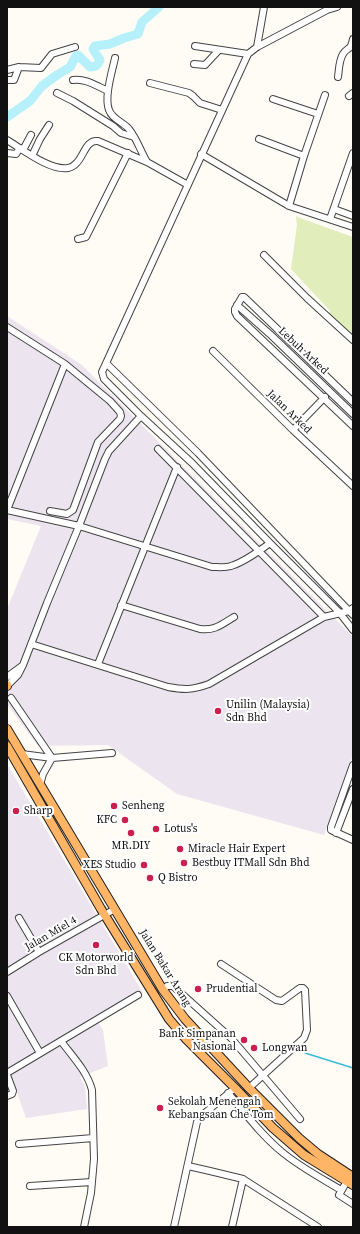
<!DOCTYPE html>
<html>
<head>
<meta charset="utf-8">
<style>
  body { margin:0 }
  #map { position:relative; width:360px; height:1234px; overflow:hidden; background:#fffbf5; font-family:"Source Serif 4",serif }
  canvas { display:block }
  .frame { position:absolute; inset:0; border:8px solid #111; pointer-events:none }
</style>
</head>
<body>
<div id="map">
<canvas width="360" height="1234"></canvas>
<div class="frame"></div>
</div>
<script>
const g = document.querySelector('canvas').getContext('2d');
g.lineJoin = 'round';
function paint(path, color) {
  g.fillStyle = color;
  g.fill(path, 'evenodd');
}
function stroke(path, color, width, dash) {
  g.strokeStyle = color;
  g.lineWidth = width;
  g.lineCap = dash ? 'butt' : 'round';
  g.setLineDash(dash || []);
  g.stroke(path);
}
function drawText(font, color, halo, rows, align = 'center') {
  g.font = font + ' "Source Serif 4",serif';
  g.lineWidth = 4;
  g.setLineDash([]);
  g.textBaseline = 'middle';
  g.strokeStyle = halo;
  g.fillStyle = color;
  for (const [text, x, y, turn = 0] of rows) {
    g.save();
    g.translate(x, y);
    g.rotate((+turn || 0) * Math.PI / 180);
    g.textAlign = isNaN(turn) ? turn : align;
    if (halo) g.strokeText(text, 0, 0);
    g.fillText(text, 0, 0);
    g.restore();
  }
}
paint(new Path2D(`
  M 7,316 L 82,365 L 352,636 L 353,640 L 353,755 L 324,835 L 177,794 L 108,745 L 38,746 L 7,704 L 7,609 L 41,526 L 7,519 Z
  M 7,764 L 143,993 L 98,1022 L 103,1030 L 108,1066 L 80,1077 L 85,1086 L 87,1109 L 26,1118 L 11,1076 L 7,1079 Z`), '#ece5ef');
paint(new Path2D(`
  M 296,216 L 300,218 L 353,237 L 353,334 L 351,335 L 329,313 L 330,311 L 291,269 L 297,225 Z`), '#e1edbb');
stroke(new Path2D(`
  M 305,1053 L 353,1068`), '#39bbd5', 1.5);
stroke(new Path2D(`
  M 7,117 L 30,101 L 42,86 L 57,75 L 70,67 L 76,56 L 78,55 L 90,67 C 96,67 98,65 100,60 L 93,49 L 95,46 L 110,44 L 124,38 L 138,34 L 142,22 L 159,7`), '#b6f0fa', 9);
const minor = new Path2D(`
  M 337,7 L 327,10 L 257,47 L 248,54 L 102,372 L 104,379 L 141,416 L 192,463 L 270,543 L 339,612 L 353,630
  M 195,46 L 248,54
  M 257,47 L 264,7
  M 115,58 C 112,72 104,97 109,110 C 112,119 123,122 129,129 C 137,139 141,152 147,162
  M 194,64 L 205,65 L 219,50
  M 7,70 L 19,67
  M 338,77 C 339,70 339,60 343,54 C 347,47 351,51 353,39
  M 7,80 L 14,80 L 19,67 L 41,68 L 52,54 L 75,47
  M 73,80 C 85,78 97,86 108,91
  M 150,83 L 189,93 L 193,96 L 200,103 L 222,110
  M 57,93 L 73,101 L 113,126 L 121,133 L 134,137
  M 349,96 L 353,93
  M 273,99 L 318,114
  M 259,139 L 304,156
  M 7,140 C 22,149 50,171 68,168 C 84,165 83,139 98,141 L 147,162 L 188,185
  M 23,150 L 31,135
  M 7,153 L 16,154 L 20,148
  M 201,154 L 289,206 L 353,227
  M 32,156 L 40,139 L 49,125
  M 289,206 L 304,156 L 325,95
  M 334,209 L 353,216
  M 330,219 L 353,153
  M 78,239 L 86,237 L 128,153
  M 264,255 L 307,298 L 353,340
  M 237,305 L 272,336 L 353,414
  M 7,327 L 65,364 L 110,401 L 120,412 L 121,416 L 120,419 L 98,442 L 73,510 L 67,514 L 50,511
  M 213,351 L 293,430 L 353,486
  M 106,363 L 198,453 L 353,615
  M 353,402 L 244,297 L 242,297 L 235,309 L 235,312 L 237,316 L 353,426
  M 293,430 L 325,397
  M 158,449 L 324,617
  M 7,510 L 79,526 L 212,567 C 218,567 225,568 231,566 C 242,563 261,550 270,543
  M 7,510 L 65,364
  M 121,605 L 200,629 C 215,631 222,624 234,617
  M 31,644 L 168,687 C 185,690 192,690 209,684 L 324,617 L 349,611 L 353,608
  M 98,664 L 177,467
  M 7,677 L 22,666
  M 7,686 L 18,675 L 23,665 L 47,603 L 79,526 L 105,459 L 109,451 L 141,416
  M 11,698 L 52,758
  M 22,754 L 52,758 L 112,753
  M 353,765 L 331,827 L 331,830 L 353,840
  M 40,785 L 43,774 L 52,758
  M 336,833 L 353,789
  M 19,918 L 39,952
  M 221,964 L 276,1000 L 282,1001 L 300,988 L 303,988 L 305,990 L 307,1030 L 304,1038 L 249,1088
  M 7,972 L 39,952 L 115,909
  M 163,990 L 167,986 L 173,986 L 231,1038 L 300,1119
  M 7,996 L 40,1053
  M 61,1041 C 72,1056 87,1071 92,1090 L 94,1159 L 91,1193 L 84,1227
  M 7,1073 L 138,995
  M 7,1075 L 13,1091 L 12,1094 L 7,1096
  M 228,1093 C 245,1113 261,1135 282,1152 C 300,1167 321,1178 341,1190
  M 19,1144 L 93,1138
  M 188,1166 L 210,1171 L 243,1179 L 318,1227
  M 347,1181 L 339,1195 L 353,1204
  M 30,1186 L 92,1182
  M 174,1227 L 197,1122 L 200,1117 L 235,1088
  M 232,1227 L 243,1179`);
const major = new Path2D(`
  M 7,686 L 7,685
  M 7,729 L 163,990 L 185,1019 L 249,1088 L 299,1138 L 318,1154 L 353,1177
  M 7,746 L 101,909 L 169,1019 L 186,1039 L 235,1088 L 273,1128 L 304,1155 L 353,1185`);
stroke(minor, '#444', 8);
stroke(major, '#222', 10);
stroke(minor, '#fff', 6);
stroke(major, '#ffb565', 8);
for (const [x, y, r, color] of [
  [218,711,4,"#cb1f50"],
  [114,806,4,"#cb1f50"],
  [16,811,4,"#cb1f50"],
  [125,820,4,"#cb1f50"],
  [156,829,4,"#cb1f50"],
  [131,833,4,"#cb1f50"],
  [180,849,4,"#cb1f50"],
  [184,863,4,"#cb1f50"],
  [144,865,4,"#cb1f50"],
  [150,878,4,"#cb1f50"],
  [96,945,4,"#cb1f50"],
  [198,989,4,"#cb1f50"],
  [244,1040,4,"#cb1f50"],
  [254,1048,4,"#cb1f50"],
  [160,1108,4,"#cb1f50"]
]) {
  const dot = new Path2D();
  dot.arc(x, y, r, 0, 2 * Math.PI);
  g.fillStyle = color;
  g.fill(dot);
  stroke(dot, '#fff', 1.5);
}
drawText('11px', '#111', '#fff', [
  ["Lebuh Arked",303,351,43],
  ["Jalan Arked",289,412,44],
  ["Jalan Miel 4",51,934,-30],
  ["Jalan Bakar Arang",165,968,58]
]);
drawText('11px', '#111', '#fff', [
  ["Unilin (Malaysia)",226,705],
  ["Sdn Bhd",226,718],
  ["Senheng",122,806],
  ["Sharp",24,811],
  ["KFC",117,820,"right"],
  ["Lotus's",164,829],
  ["MR.DIY",131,846,"center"],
  ["Miracle Hair Expert",188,849],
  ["Bestbuy ITMall Sdn Bhd",192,863],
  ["XES Studio",136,865,"right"],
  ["Q Bistro",158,878],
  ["CK Motorworld",96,958,"center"],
  ["Sdn Bhd",96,971,"center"],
  ["Prudential",206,989],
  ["Bank Simpanan",236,1034,"right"],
  ["Nasional",236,1047,"right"],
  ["Longwan",262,1048],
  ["Sekolah Menengah",168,1102],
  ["Kebangsaan Che Tom",168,1115]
], 'left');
</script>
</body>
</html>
